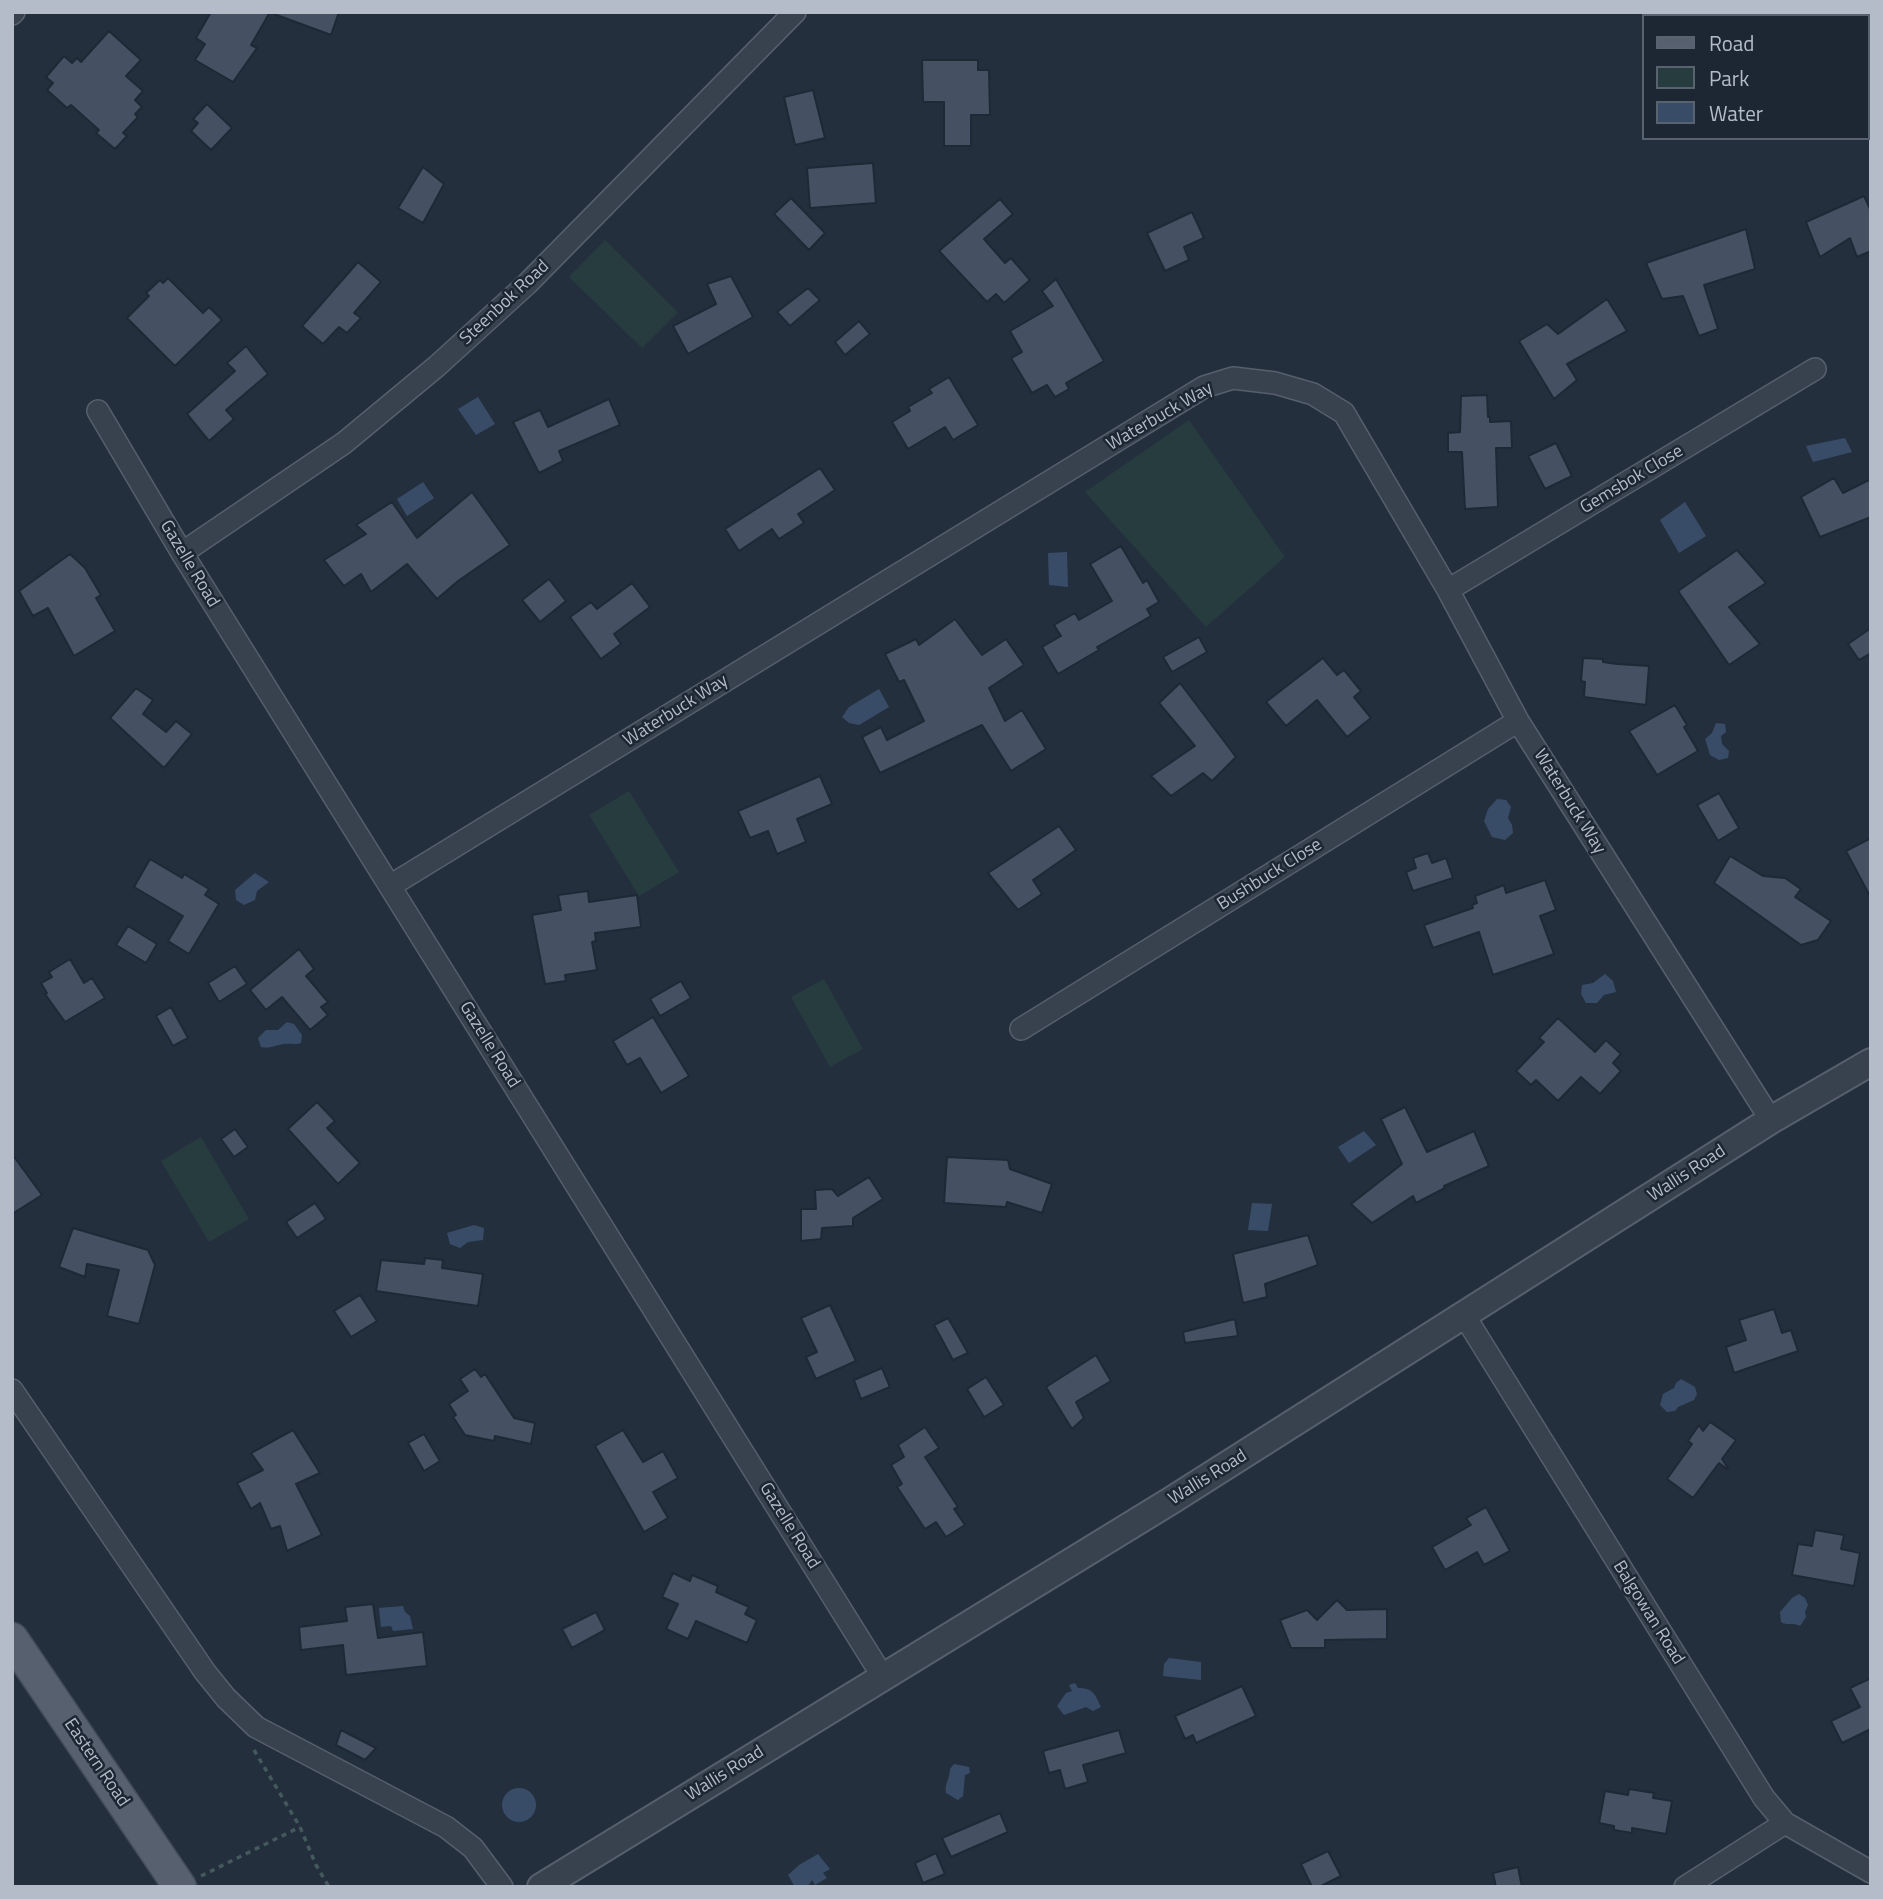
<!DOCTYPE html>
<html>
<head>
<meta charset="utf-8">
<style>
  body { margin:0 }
  #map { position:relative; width:1883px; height:1899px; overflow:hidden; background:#242f3e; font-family:"Titillium Web",sans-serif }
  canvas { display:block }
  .frame { position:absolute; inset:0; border:14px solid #b4bcc9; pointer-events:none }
  .legend { position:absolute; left:1642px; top:14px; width:228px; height:126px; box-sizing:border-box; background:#1d2633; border:2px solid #59626f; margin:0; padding:9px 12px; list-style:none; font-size:21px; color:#b4bcc9 }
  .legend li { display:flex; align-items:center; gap:14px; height:35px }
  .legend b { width:35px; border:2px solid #59626f }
</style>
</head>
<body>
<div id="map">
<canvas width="1883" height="1899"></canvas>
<div class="frame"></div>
<ul class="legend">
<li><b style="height:9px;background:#56606e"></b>Road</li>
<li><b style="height:19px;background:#263c3f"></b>Park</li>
<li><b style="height:19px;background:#394c67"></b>Water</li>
</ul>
</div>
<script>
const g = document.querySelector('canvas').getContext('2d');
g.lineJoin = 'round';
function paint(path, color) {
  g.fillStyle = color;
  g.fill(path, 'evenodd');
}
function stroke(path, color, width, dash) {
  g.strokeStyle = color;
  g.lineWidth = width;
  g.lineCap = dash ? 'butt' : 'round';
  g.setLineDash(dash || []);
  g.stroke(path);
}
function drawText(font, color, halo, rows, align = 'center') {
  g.font = font + ' "Titillium Web",sans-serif';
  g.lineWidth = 5;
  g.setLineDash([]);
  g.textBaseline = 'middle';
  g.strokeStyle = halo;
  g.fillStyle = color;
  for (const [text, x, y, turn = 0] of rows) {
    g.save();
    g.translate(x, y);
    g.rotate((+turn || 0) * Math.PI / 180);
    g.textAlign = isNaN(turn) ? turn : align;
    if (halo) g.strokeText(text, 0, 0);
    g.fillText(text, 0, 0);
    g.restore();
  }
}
paint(new Path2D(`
  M 605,240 L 678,312 L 642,348 L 569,277 Z
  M 1189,420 L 1285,557 L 1206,627 L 1085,492 Z
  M 629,791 L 679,872 L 639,896 L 589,815 Z
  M 824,979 L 863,1049 L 830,1067 L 791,997 Z
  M 201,1137 L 249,1219 L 209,1242 L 161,1161 Z`), '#263c3f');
paint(new Path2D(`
  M 478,397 L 495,424 L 476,435 L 458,409 Z
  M 1845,438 L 1852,452 L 1813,462 L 1806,446 Z
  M 423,482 L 434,498 L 407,516 L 397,499 Z
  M 1685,502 L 1706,536 L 1679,553 L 1660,520 Z
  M 1067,552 L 1068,587 L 1049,585 L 1048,553 Z
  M 879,689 L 889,707 L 859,725 L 849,723 L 842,717 L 849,707 Z
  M 1716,723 L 1725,724 L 1726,732 L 1721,736 L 1722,744 L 1729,751 L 1728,758 L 1719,760 L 1710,755 L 1705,739 L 1712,733 Z
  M 1497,799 L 1506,800 L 1511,807 L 1508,818 L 1512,825 L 1513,833 L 1505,840 L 1492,837 L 1484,821 L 1488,809 Z
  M 255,873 L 269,882 L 257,891 L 255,900 L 244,905 L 236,900 L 235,890 Z
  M 1605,974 L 1613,981 L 1616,992 L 1604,995 L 1597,1003 L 1586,1003 L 1581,994 L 1582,985 L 1593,983 Z
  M 287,1022 L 294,1024 L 302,1035 L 301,1043 C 295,1045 291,1043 284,1044 C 275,1045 271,1049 261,1047 L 258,1038 L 266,1030 L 278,1030 Z
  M 1364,1131 L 1376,1145 L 1349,1163 L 1338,1147 Z
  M 1252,1203 L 1272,1204 L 1268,1231 L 1248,1230 Z
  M 474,1225 L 484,1228 L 483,1240 L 468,1242 L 460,1248 L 450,1244 L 447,1233 Z
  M 1681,1379 L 1695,1387 L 1697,1394 L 1694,1400 L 1678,1407 L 1675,1411 L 1667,1412 L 1660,1405 L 1663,1394 L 1674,1388 L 1676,1383 Z
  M 1799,1594 L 1805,1598 L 1808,1605 L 1805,1612 L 1806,1617 L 1800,1626 C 1793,1622 1787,1626 1781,1622 L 1780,1612 L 1792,1598 Z
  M 403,1606 L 405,1612 L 410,1616 L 413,1629 L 393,1631 L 391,1626 L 381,1627 L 379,1608 Z
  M 1169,1658 L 1201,1662 L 1201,1680 L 1163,1676 L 1164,1664 Z
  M 1075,1683 L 1078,1688 C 1093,1688 1095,1694 1101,1707 L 1093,1711 L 1086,1707 L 1064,1715 L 1057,1706 L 1066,1693 L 1072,1691 L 1069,1685 Z
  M 954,1764 L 969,1767 L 970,1773 L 965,1775 L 963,1796 L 958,1800 L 946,1793 C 944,1785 950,1778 950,1769 Z
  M502 1805a17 17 0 1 1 34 0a17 17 0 1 1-34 0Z
  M 818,1854 L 830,1869 L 823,1873 L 827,1878 L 815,1885 L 812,1880 L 808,1886 L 795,1887 L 788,1875 L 799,1865 Z`), '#394c67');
const building = new Path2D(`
  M 211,12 L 270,12 L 251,45 L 257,48 L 233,82 L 195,60 L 205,44 L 196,38 Z
  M 274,12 L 339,12 L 331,35 L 274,14 Z
  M 109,31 L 141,60 L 126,76 L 143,91 L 135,100 L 142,107 L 135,114 L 138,117 L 123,133 L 127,136 L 115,149 L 96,133 L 99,130 L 71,105 L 67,108 L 47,90 L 53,83 L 46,77 L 64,56 L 72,63 L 77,58 L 81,62 Z
  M 922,60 L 978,60 L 978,70 L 989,70 L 990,115 L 971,115 L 971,146 L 944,146 L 944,102 L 923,102 Z
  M 813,90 L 825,138 L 795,145 L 784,97 Z
  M 207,104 L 232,128 L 211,150 L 191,131 L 198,123 L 193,119 Z
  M 873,163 L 876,203 L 810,208 L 807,168 Z
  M 423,167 L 444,184 L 423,223 L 398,208 Z
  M 1864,196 L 1871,211 L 1871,251 L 1857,257 L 1850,238 L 1820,257 L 1806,222 Z
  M 791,198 L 825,233 L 809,250 L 774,214 Z
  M 1000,199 L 1013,214 L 984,239 L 1005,263 L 1011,258 L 1030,280 L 1004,303 L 996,294 L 987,302 L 939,251 Z
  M 1192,212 L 1204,238 L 1184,247 L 1189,260 L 1165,271 L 1147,233 Z
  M 1746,229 L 1755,269 L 1704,285 L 1718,329 L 1699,336 L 1683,296 L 1662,299 L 1646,263 Z
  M 358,262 L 381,282 L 354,313 L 361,318 L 347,333 L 339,327 L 323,344 L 302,326 Z
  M 731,276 L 753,317 L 688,354 L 673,326 L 716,304 L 707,284 Z
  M 168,278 L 203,313 L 209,307 L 222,320 L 175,366 L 127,318 L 149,296 L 146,293 L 160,280 L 163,283 Z
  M 1056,279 L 1104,361 L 1066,383 L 1069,389 L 1055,397 L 1047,385 L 1032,393 L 1011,358 L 1022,352 L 1010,331 L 1053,306 L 1042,291 Z
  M 808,288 L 820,300 L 790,326 L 777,312 Z
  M 1607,299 L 1627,331 L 1567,364 L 1577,380 L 1554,399 L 1519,341 L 1547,324 L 1558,334 Z
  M 859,321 L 870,334 L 845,355 L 835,342 Z
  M 246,346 L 268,374 L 226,410 L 234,419 L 209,441 L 187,414 L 235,371 L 227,363 Z
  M 949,377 L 978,425 L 953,440 L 945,427 L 908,449 L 892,422 L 910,411 L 908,407 L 932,393 L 929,389 Z
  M 1487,395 L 1488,417 L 1490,417 L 1490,422 L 1511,421 L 1512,448 L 1496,448 L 1498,507 L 1465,509 L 1462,452 L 1448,452 L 1448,433 L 1460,432 L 1461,396 Z
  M 609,399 L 620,425 L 559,451 L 563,461 L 539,473 L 513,422 L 540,410 L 548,427 Z
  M 1556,443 L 1572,476 L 1545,489 L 1528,456 Z
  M 820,468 L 835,490 L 798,514 L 804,523 L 779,539 L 772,529 L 739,551 L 725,529 Z
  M 1834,478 L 1843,493 L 1871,479 L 1871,517 L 1820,537 L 1801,497 Z
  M 472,492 L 510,545 L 458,581 L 437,599 L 407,564 L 371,592 L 361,574 L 344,586 L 324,560 L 366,534 L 356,525 L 392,502 L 417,538 Z
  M 1121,546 L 1143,583 L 1147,580 L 1159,602 L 1147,609 L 1151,616 L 1097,647 L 1099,650 L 1058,674 L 1042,647 L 1061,636 L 1054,625 L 1075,613 L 1079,620 L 1112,601 L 1090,564 Z
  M 1737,550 L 1766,583 L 1729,607 L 1760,644 L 1729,665 L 1678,591 Z
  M 70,554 L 85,568 L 101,595 L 96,598 L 115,631 L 74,656 L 48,608 L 33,616 L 19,591 Z
  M 549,579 L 566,601 L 540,622 L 522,600 Z
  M 632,583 L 650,607 L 614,634 L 621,644 L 601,659 L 570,617 L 591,602 L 597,609 Z
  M 955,619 L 982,655 L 1006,639 L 1024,665 L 989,688 L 1005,721 L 1022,710 L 1046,749 L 1011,771 L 982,725 L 880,773 L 862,737 L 881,727 L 887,740 L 924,721 L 904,680 L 899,682 L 885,654 L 916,639 L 919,645 Z
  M 1871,628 L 1871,653 L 1859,660 L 1848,644 Z
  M 1199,637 L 1207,652 L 1172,672 L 1163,657 Z
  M 1323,658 L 1337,675 L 1344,670 L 1361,691 L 1354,697 L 1371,718 L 1347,737 L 1317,700 L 1286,726 L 1266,702 Z
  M 1583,658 L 1603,659 L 1603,662 L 1617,664 L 1649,666 L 1646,705 L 1584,697 L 1585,682 L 1581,681 Z
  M 1180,683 L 1236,757 L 1212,781 L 1203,773 L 1171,796 L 1151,776 L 1195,746 L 1159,703 Z
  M 136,688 L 153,700 L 143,714 L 166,732 L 176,721 L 192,734 L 164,768 L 110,718 Z
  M 1675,705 L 1687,725 L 1684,727 L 1698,751 L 1657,775 L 1629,731 Z
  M 820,776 L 832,804 L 797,819 L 806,842 L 777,854 L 768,831 L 750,838 L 738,811 Z
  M 1719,793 L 1739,828 L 1718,841 L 1697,805 Z
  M 1059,826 L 1076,850 L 1033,880 L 1042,894 L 1018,910 L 988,873 Z
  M 1871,838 L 1871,898 L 1846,851 Z
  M 1428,853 L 1432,863 L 1446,858 L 1453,878 L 1413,891 L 1406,872 L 1416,868 L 1413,858 Z
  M 1730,856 L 1763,876 L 1785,878 L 1801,889 L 1795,897 L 1831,921 L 1818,940 L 1801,945 L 1714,883 Z
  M 150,859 L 182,878 L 184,874 L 209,889 L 205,895 L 219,904 L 189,954 L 168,941 L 183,916 L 134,887 Z
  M 1545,880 L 1556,910 L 1540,916 L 1554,954 L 1493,975 L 1479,932 L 1433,948 L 1424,925 L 1473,908 L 1472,905 L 1477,903 L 1475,896 L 1504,885 L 1506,893 Z
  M 588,891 L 589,902 L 637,895 L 641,927 L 595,933 L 596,941 L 592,942 L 597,970 L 565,975 L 566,981 L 545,984 L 532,915 L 561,910 L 558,895 Z
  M 128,926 L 157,944 L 146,963 L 116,945 Z
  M 299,949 L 314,969 L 306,976 L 328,1002 L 321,1007 L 328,1015 L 310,1030 L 282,997 L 266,1010 L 250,990 Z
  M 70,959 L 84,983 L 92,978 L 105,998 L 65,1022 L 45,994 L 47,993 L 41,983 L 52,977 L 49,972 Z
  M 235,966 L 247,984 L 219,1002 L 208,983 Z
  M 681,981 L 691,998 L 660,1016 L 650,999 Z
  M 171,1007 L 188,1038 L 173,1046 L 156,1016 Z
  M 653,1017 L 689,1076 L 661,1093 L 640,1058 L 627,1065 L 613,1041 Z
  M 1558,1018 L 1595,1052 L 1606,1040 L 1621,1054 L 1613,1063 L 1621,1071 L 1600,1094 L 1581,1077 L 1558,1101 L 1536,1080 L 1531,1085 L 1516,1071 L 1544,1042 L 1539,1038 Z
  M 317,1102 L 335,1121 L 327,1128 L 360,1163 L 338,1184 L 288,1129 Z
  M 1405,1107 L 1427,1152 L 1474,1131 L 1489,1166 L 1444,1186 L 1445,1188 L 1416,1203 L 1413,1196 L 1372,1223 L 1351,1204 L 1402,1164 L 1381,1119 Z
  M 235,1129 L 248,1147 L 234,1157 L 221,1139 Z
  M 12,1154 L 42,1195 L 12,1214 Z
  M 947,1157 L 1008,1160 L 1010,1169 L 1052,1184 L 1042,1213 L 1007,1202 L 1006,1207 L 944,1203 Z
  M 869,1177 L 883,1199 L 853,1218 L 853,1226 L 822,1228 L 821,1239 L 801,1241 L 801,1209 L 816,1209 L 815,1190 L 832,1189 L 838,1196 Z
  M 315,1203 L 326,1219 L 297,1238 L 286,1222 Z
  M 73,1228 L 148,1250 L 155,1265 L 139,1324 L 107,1316 L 119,1270 L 87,1264 L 85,1277 L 59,1267 Z
  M 1308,1235 L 1318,1265 L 1265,1284 L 1267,1297 L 1243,1303 L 1233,1254 Z
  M 425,1258 L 443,1260 L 442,1268 L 483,1274 L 478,1306 L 376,1291 L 381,1260 L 424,1264 Z
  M 360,1295 L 377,1321 L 351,1337 L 334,1311 Z
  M 830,1305 L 856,1361 L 816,1379 L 806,1357 L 817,1352 L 801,1318 Z
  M 1774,1309 L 1782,1333 L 1791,1330 L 1798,1351 L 1734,1373 L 1726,1347 L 1746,1340 L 1739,1320 Z
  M 948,1318 L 968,1353 L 953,1360 L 934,1325 Z
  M 1235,1319 L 1238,1336 L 1185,1343 L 1183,1332 Z
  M 1096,1355 L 1111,1381 L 1076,1402 L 1084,1418 L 1072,1429 L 1046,1387 Z
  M 882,1368 L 890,1387 L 861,1399 L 854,1380 Z
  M 475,1369 L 481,1377 L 485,1374 L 514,1418 L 535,1423 L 531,1444 L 495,1436 L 494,1441 L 465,1435 L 453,1417 L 456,1415 L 449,1404 L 468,1391 L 460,1379 Z
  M 986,1377 L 1004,1405 L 984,1417 L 967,1389 Z
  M 1710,1422 L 1736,1440 L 1722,1459 L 1728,1468 L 1727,1469 L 1719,1463 L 1693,1498 L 1667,1479 L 1692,1444 L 1688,1441 L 1699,1425 L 1703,1431 Z
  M 925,1427 L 939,1448 L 925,1457 L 958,1507 L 954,1509 L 965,1525 L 946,1537 L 936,1522 L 925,1529 L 897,1487 L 902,1484 L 891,1465 L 904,1457 L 898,1445 Z
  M 293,1430 L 320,1473 L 296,1484 L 322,1535 L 287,1551 L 280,1526 L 271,1529 L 260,1503 L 251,1509 L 237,1483 L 263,1470 L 251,1453 Z
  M 623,1430 L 643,1462 L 663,1451 L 678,1478 L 653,1492 L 668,1518 L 644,1532 L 595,1446 Z
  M 424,1434 L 440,1461 L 424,1471 L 408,1443 Z
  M 1486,1507 L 1510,1551 L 1484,1565 L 1477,1552 L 1445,1570 L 1432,1547 L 1471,1525 L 1466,1518 Z
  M 1815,1530 L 1844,1535 L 1841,1549 L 1860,1553 L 1854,1586 L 1792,1575 L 1798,1544 L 1812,1546 Z
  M 673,1573 L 690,1581 L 692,1575 L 718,1586 L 716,1592 L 749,1607 L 745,1614 L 757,1620 L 747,1643 L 696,1621 L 688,1639 L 666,1629 L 678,1604 L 662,1597 Z
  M 1337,1600 L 1347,1610 L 1387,1609 L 1387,1639 L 1325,1640 L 1325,1648 L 1291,1648 L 1280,1620 L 1307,1610 L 1317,1620 Z
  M 373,1604 L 378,1638 L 423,1632 L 427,1666 L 346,1675 L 343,1645 L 301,1650 L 299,1627 L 347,1621 L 345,1607 Z
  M 596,1612 L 605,1630 L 572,1648 L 562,1629 Z
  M 1871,1678 L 1871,1729 L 1842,1743 L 1831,1721 L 1860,1707 L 1850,1688 Z
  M 1242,1686 L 1256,1716 L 1196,1743 L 1193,1735 L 1185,1739 L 1175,1716 Z
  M 341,1730 L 376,1748 L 365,1760 L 336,1745 Z
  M 1119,1730 L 1126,1753 L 1083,1765 L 1088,1782 L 1065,1789 L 1060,1770 L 1049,1773 L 1043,1751 Z
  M 1629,1789 L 1654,1793 L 1653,1798 L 1672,1801 L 1666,1834 L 1632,1828 L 1632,1833 L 1614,1830 L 1614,1826 L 1599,1823 L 1605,1791 L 1628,1795 Z
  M 1000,1813 L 1008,1832 L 951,1857 L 942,1838 Z
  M 1328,1851 L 1341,1876 L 1319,1887 L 1312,1887 L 1301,1864 Z
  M 936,1853 L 945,1874 L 923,1883 L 915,1863 Z
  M 1518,1867 L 1522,1887 L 1496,1887 L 1493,1873 Z`);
paint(building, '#455162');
stroke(building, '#1f2835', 2);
const minor = new Path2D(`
  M 12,14 L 14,12
  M 98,411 L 182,553 L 883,1677
  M 182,553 L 344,443 L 437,366 L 527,284 L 795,12
  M 1448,590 L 1815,369
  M 390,886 L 1204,387 L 1233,378 L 1275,383 L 1313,394 L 1344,413 L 1448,590 L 1518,721 L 1771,1120
  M 1021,1029 L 1518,721
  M 1464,1315 L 1764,1798 L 1785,1823 L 1871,1872
  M 12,1390 L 205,1672 L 226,1698 L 256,1727 L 446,1827 L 473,1848 L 502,1887
  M 1685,1887 L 1785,1823`);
const tertiary = new Path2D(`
  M 541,1887 L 1172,1500 L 1771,1120 L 1871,1062`);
const primary = new Path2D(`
  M 12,1639 L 180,1887`);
stroke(minor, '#565f6c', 24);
stroke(tertiary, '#565f6c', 30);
stroke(primary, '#414a57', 35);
stroke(new Path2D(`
  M 254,1750 L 300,1827 L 316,1865 L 329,1887
  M 201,1876 L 300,1827`), '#44595c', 3.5, [5, 5]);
stroke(minor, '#38414e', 21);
stroke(tertiary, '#38414e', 26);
stroke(primary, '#56606e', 32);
drawText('18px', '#b4bcc9', '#1d2633', [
  ["Steenbok Road",505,303,-43],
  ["Waterbuck Way",1160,417,-30],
  ["Gemsbok Close",1632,480,-31],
  ["Gazelle Road",189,564,59],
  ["Waterbuck Way",676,711,-32],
  ["Waterbuck Way",1569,802,58],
  ["Bushbuck Close",1270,875,-32],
  ["Gazelle Road",489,1045,58],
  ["Wallis Road",1687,1174,-33],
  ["Wallis Road",1208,1478,-32],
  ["Gazelle Road",789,1526,58],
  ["Balgowan Road",1648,1613,58],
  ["Eastern Road",96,1763,56],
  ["Wallis Road",725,1774,-32]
]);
</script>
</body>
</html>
